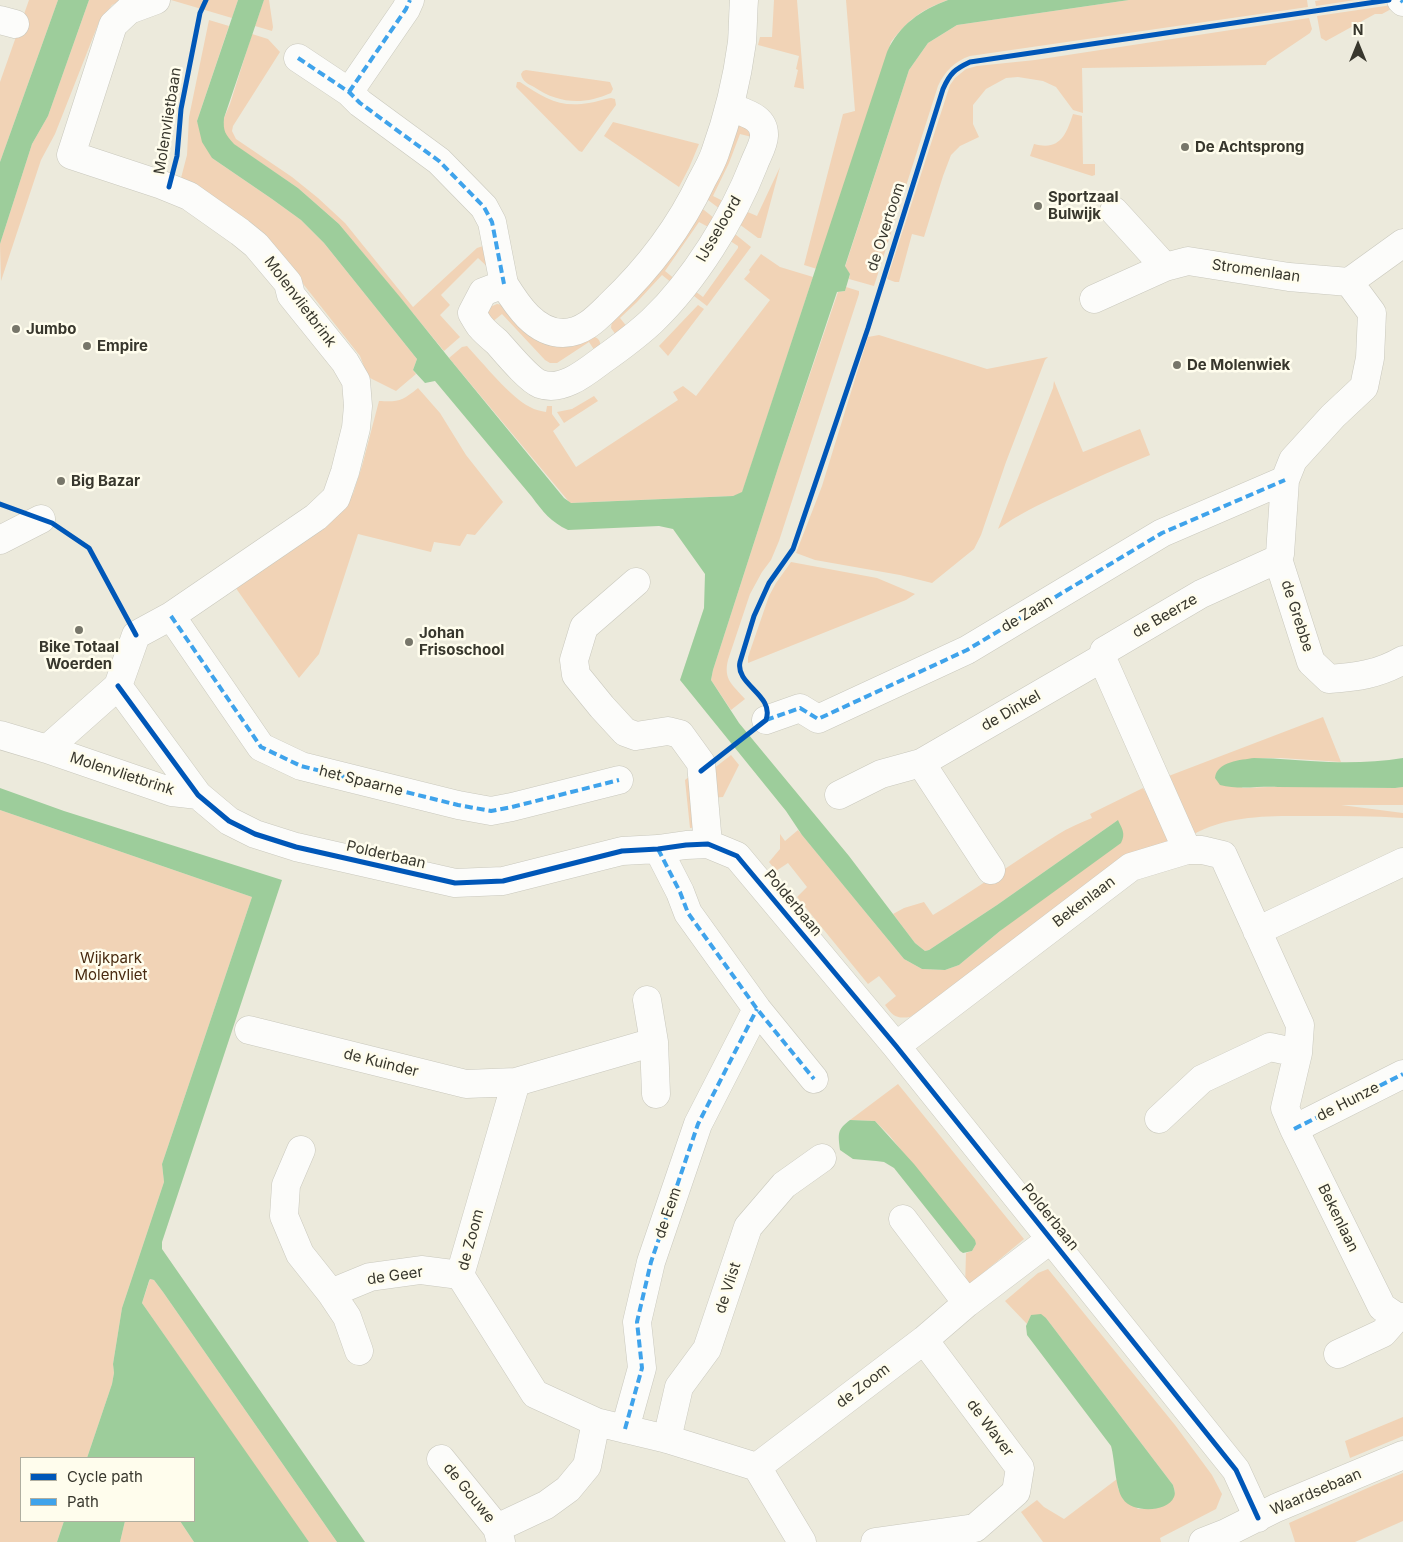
<!DOCTYPE html>
<html>
<head>
<meta charset="utf-8">
<style>
  body { margin:0 }
  #map { position:relative; width:1403px; height:1542px; overflow:hidden; background:#eceadc; font-family:Inter,sans-serif }
  canvas { display:block }
  .legend { position:absolute; left:20px; top:1457px; width:175px; height:65px; box-sizing:border-box; background:#fffded; border:1px solid #afaea0; margin:0; padding:6px 9px; list-style:none; font-size:15px; color:#38372d }
  .legend li { display:flex; align-items:center; gap:10px; height:25px }
  .legend b { width:25px; border:1px solid #afaea0 }
  .north { position:absolute; left:1333px; top:20px; width:50px; height:50px; -webkit-text-stroke:4px #fffded; paint-order:stroke; rotate:0deg; font-size:14px; font-weight:700; line-height:20px; text-align:center; color:#38372d }
  .north::after { content:''; display:block; margin:auto; width:18px; height:22px; background:#38372d; clip-path:polygon(50% 0,100% 100%,50% 72%,0 100%) }
</style>
</head>
<body>
<div id="map">
<canvas width="1403" height="1542"></canvas>
<ul class="legend">
<li><b style="height:6px;background:#0057b8"></b>Cycle path</li>
<li><b style="height:6px;background:#3fa3eb"></b>Path</li>
</ul>
<div class="north">N</div>
</div>
<script>
const g = document.querySelector('canvas').getContext('2d');
g.lineJoin = 'round';
function paint(path, color) {
  g.fillStyle = color;
  g.fill(path, 'evenodd');
}
function stroke(path, color, width, dash) {
  g.strokeStyle = color;
  g.lineWidth = width;
  g.lineCap = dash ? 'butt' : 'round';
  g.setLineDash(dash || []);
  g.stroke(path);
}
function drawText(font, color, halo, rows, align = 'center') {
  g.font = font + ' Inter,sans-serif';
  g.lineWidth = 5;
  g.setLineDash([]);
  g.textBaseline = 'middle';
  g.strokeStyle = halo;
  g.fillStyle = color;
  for (const [text, x, y, turn = 0] of rows) {
    g.save();
    g.translate(x, y);
    g.rotate((+turn || 0) * Math.PI / 180);
    g.textAlign = isNaN(turn) ? turn : align;
    if (halo) g.strokeText(text, 0, 0);
    g.fillText(text, 0, 0);
    g.restore();
  }
}
paint(new Path2D(`
  M 29,0 L 58,0 L 0,162 L 0,82 Z
  M 89,0 L 122,0 L 112,5 L 99,22 L 55,134 L 41,160 L 1,281 L 0,244 L 32,144 L 48,116 Z
  M 171,0 L 238,0 L 232,18 Z
  M 264,0 L 269,0 L 273,27 L 272,31 L 255,26 Z
  M 774,0 L 797,0 L 804,89 L 794,87 L 798,70 L 796,69 L 799,56 L 758,45 L 760,37 L 772,37 Z
  M 846,0 L 948,0 C 921,10 909,19 891,42 L 817,269 L 804,265 L 843,114 L 855,111 Z
  M 1129,0 L 1307,0 L 1308,7 L 970,56 C 955,61 945,71 938,86 L 874,286 L 849,279 L 850,274 L 845,267 L 909,70 L 928,43 L 957,25 Z
  M 1321,0 L 1355,0 L 1316,6 L 1315,1 Z
  M 1392,5 L 1393,8 L 1382,14 L 1375,14 L 1326,41 L 1321,38 L 1317,16 Z
  M 1309,18 L 1312,29 L 1310,33 L 1267,62 L 1266,65 L 1082,68 L 1083,113 L 1073,110 L 1056,87 L 1043,81 L 1018,77 L 1006,78 L 986,89 L 973,105 L 973,124 L 979,137 L 960,146 L 951,155 L 943,176 L 924,237 L 912,234 L 899,282 L 895,282 L 887,279 L 950,85 L 955,78 L 966,69 L 977,66 L 1035,60 Z
  M 209,20 L 229,26 L 197,121 L 212,158 L 272,199 L 301,220 L 324,243 L 417,359 L 413,370 L 416,374 L 396,391 L 368,377 L 360,356 L 289,266 L 202,191 L 181,178 L 187,155 L 189,117 Z
  M 252,34 L 268,39 L 280,52 L 233,126 L 232,131 L 236,139 L 292,177 L 318,198 L 345,223 L 413,307 L 477,248 L 483,246 L 493,272 L 478,258 L 441,295 L 450,305 L 440,315 L 460,337 L 444,351 L 339,224 L 298,188 L 233,144 L 225,135 L 223,125 L 224,118 L 230,104 Z
  M 526,70 L 610,82 L 613,89 L 611,93 C 584,105 559,104 534,87 C 528,84 522,81 521,74 L 523,71 Z
  M 517,82 L 520,82 C 544,98 559,108 589,103 C 596,102 604,99 611,98 L 615,99 L 616,105 L 582,152 L 579,151 L 516,87 Z
  M 1073,114 L 1082,116 L 1083,164 L 1095,164 L 1095,175 L 1092,176 L 1030,156 L 1034,144 C 1060,151 1066,135 1073,114 Z
  M 613,122 L 699,144 L 689,168 L 679,187 L 604,136 Z
  M 736,124 L 749,124 L 752,137 L 740,134 L 729,163 L 713,196 L 725,202 L 724,212 L 704,197 Z
  M 780,167 L 761,238 L 758,238 L 735,221 L 743,210 L 757,216 Z
  M 699,206 L 719,222 L 712,229 L 699,222 L 665,271 L 676,280 L 672,283 L 662,275 L 637,302 L 620,318 L 628,328 L 616,335 L 611,328 L 612,320 Z
  M 730,230 L 751,247 L 707,306 L 690,293 L 692,289 L 703,297 L 738,248 L 738,246 L 727,239 Z
  M 761,254 L 780,267 L 813,277 L 742,493 L 733,496 L 570,503 L 449,358 L 462,347 L 467,346 C 483,363 511,398 530,407 C 535,410 541,411 546,412 L 547,406 L 552,406 L 552,414 L 560,425 L 553,431 L 576,467 L 678,400 L 673,392 L 683,386 L 696,396 L 770,300 L 744,279 L 750,272 L 749,270 Z
  M 846,287 L 859,291 L 859,294 L 779,541 L 771,560 L 762,572 L 750,594 L 728,660 C 723,680 733,685 745,699 L 731,710 L 711,680 L 713,670 L 779,465 L 838,292 L 845,291 Z
  M 497,304 L 503,305 L 595,337 C 603,341 600,347 597,354 L 589,342 L 557,363 L 550,363 L 545,360 L 502,314 L 491,323 L 487,313 L 490,307 Z
  M 698,305 L 704,309 L 668,356 L 659,346 Z
  M 879,335 L 987,369 L 1048,357 L 1045,360 L 1006,462 L 981,535 L 974,549 L 932,583 L 900,575 L 815,560 L 796,553 L 822,486 L 868,337 Z
  M 1054,381 L 1083,452 L 1140,429 L 1150,455 C 1120,467 1091,480 1062,494 C 1040,504 1017,515 998,529 L 1053,388 Z
  M 418,388 L 440,413 L 466,455 L 503,502 L 475,535 L 467,534 L 460,546 L 434,542 L 431,552 L 358,534 L 319,654 L 299,678 L 233,584 L 329,517 L 353,494 L 362,466 L 379,401 C 399,402 402,401 418,388 Z
  M 594,396 L 598,401 L 564,423 L 557,412 L 572,409 Z
  M 791,562 L 877,578 L 915,594 L 906,600 L 748,663 L 748,657 L 769,596 L 776,583 Z
  M 1323,717 L 1341,762 L 1281,758 L 1254,758 L 1242,788 C 1293,785 1344,788 1395,788 L 1403,787 L 1403,805 L 1341,805 L 1403,813 L 1403,818 C 1374,816 1344,816 1315,816 C 1273,816 1229,814 1192,835 L 1166,777 Z
  M 731,755 L 739,765 L 723,797 L 710,798 L 708,773 Z
  M 695,772 L 700,827 L 690,828 L 685,780 Z
  M 1143,788 L 1150,799 L 1168,839 L 1167,847 L 910,1017 C 896,1019 893,1016 885,1005 L 896,996 L 879,976 L 868,984 L 797,897 L 807,887 L 788,863 L 776,871 L 769,862 L 780,849 L 780,834 L 785,841 L 798,830 L 904,959 L 922,969 L 945,970 L 959,965 L 1000,931 L 1118,820 L 997,905 L 929,950 L 925,951 L 915,943 L 893,914 L 904,908 L 924,902 L 933,915 C 975,890 1015,861 1057,835 C 1068,828 1080,823 1092,818 L 1090,814 Z
  M 0,810 L 252,897 L 162,1164 L 164,1182 L 122,1308 L 113,1364 L 114,1373 L 112,1384 L 87,1458 L 21,1458 L 21,1521 L 64,1521 L 57,1542 L 0,1542 Z
  M 898,1084 L 1024,1239 L 965,1288 L 966,1253 L 972,1251 L 976,1244 L 889,1135 L 875,1121 L 850,1120 Z
  M 1048,1269 L 1175,1425 L 1212,1475 L 1222,1494 L 1216,1509 L 1160,1538 L 1161,1542 L 1043,1542 L 1021,1512 L 1037,1500 L 1044,1507 L 1064,1519 L 1117,1479 L 1118,1489 L 1138,1509 L 1158,1508 L 1175,1492 L 1173,1485 L 1046,1318 L 1031,1315 L 1027,1324 L 1005,1301 L 1038,1273 Z
  M 150,1279 L 154,1280 L 163,1292 L 337,1542 L 309,1542 L 294,1522 L 142,1303 Z
  M 1403,1417 L 1403,1436 L 1350,1458 L 1345,1441 Z
  M 1403,1473 L 1403,1521 L 1355,1542 L 1295,1542 L 1289,1523 L 1372,1486 Z
  M 125,1521 L 180,1521 L 194,1542 L 120,1542 Z`), '#f1d3b6');
paint(new Path2D(`
  M 58,0 L 89,0 L 48,116 L 32,144 L 0,244 L 0,162 Z
  M 238,0 L 264,0 L 224,118 C 223,131 225,134 234,144 L 298,188 L 339,224 L 400,297 L 449,358 L 564,498 L 571,503 L 733,496 L 742,492 L 887,52 C 899,25 921,10 948,0 L 1129,0 L 957,25 L 928,43 L 909,70 L 845,266 L 850,274 L 845,291 L 837,292 L 779,465 L 713,670 L 711,680 L 739,723 L 849,856 L 915,943 L 925,951 L 929,950 L 997,905 L 1118,820 C 1122,829 1126,833 1121,843 L 1000,931 L 959,965 L 945,970 L 922,969 L 904,959 L 802,835 L 786,811 L 680,680 L 704,608 L 705,574 L 673,529 L 659,526 L 568,530 C 551,522 543,512 532,497 L 435,381 L 425,383 L 413,370 L 417,359 L 324,243 L 301,220 L 272,199 L 212,158 L 202,142 L 197,121 Z
  M 1254,758 C 1279,758 1304,761 1329,762 C 1353,763 1379,762 1403,758 L 1403,787 L 1395,788 C 1356,788 1317,787 1278,787 C 1258,786 1239,790 1220,785 L 1215,778 C 1217,761 1241,760 1254,758 Z
  M 0,788 L 64,811 L 282,880 L 162,1242 L 162,1249 L 365,1542 L 337,1542 L 163,1292 L 154,1280 L 150,1279 L 149,1281 L 142,1303 L 309,1542 L 194,1542 L 180,1521 L 194,1521 L 194,1458 L 87,1458 L 112,1384 L 114,1373 L 113,1364 L 122,1308 L 164,1182 L 162,1164 L 252,897 L 0,810 Z
  M 850,1120 L 875,1121 L 914,1164 L 975,1240 L 976,1244 L 972,1251 L 963,1253 L 960,1251 L 894,1168 L 884,1162 L 876,1161 L 853,1159 L 840,1150 C 838,1133 837,1130 850,1120 Z
  M 1041,1314 L 1046,1318 L 1173,1485 C 1174,1489 1176,1493 1174,1497 C 1167,1513 1132,1513 1123,1499 C 1115,1488 1115,1460 1111,1446 L 1027,1335 L 1026,1326 L 1031,1315 Z
  M 64,1521 L 125,1521 L 120,1542 L 57,1542 Z`), '#9dcd9b');
const minor = new Path2D(`
  M 1401,0 L 1403,2
  M 0,20 L 15,24
  M 298,58 L 349,92 L 360,103 L 439,161 L 484,207 L 492,222 L 504,284
  M 349,92 L 406,9 L 410,0
  M 730,107 C 745,113 765,117 764,136 C 764,144 757,156 754,164 C 733,218 694,281 652,321 C 636,336 618,349 601,361 C 585,373 562,392 540,384 C 528,379 506,352 497,342 C 491,337 485,332 480,326 C 477,322 475,318 472,313 L 483,292 L 504,284 C 517,305 535,333 563,333 C 583,333 597,318 610,305 C 648,269 680,227 702,180 C 707,171 712,162 715,153 C 728,117 737,80 742,42 C 743,28 743,14 744,0
  M 1114,211 L 1165,267 L 1188,261 L 1289,277 L 1349,282 L 1403,243
  M 1094,299 L 1165,267
  M 0,540 L 41,519
  M 1278,559 L 1311,662 L 1329,679 C 1357,677 1379,674 1403,660
  M 636,582 L 584,627 L 574,660 L 576,675 L 602,707 L 625,732 L 636,736 L 668,731 L 680,734 L 701,763 L 708,844
  M 171,616 L 261,747 L 301,766 L 458,805 L 491,811 L 512,807 L 619,780
  M 118,686 L 198,795 L 229,821 L 255,834 L 296,847 L 455,883 L 503,881 L 622,851 L 658,849 L 686,845 L 708,844 L 737,856 L 896,1046 L 1236,1470 L 1258,1518
  M 766,720 L 800,708 L 818,719 L 967,650 L 1162,533 L 1285,480
  M 0,735 L 47,749 L 172,792 L 198,795
  M 47,749 L 118,686 L 136,635 L 171,616 L 316,517 L 336,498 L 345,472 L 356,428 L 358,406 L 356,381 L 345,362 L 291,295 L 288,283 L 256,245 L 240,232 L 189,196 L 162,185 L 71,155 L 113,25 L 129,10 L 156,0
  M 921,763 L 991,870
  M 839,795 L 881,774 L 921,763 L 1102,658
  M 658,849 L 680,892 L 688,913 L 757,1009 L 814,1079
  M 1187,850 L 1102,658 L 1104,651 L 1201,594 L 1278,559 L 1280,554 L 1285,480 L 1293,460 L 1333,416 L 1364,387 L 1370,358 L 1372,313 L 1349,282
  M 1257,931 L 1403,862
  M 647,1000 L 654,1042 L 516,1082 L 460,1275 L 535,1394 L 596,1422 L 667,1439 L 757,1467 L 802,1542
  M 249,1030 L 466,1084 L 516,1082
  M 654,1042 L 656,1094
  M 896,1046 L 1131,867 L 1187,850 L 1202,850 L 1223,855 L 1300,1025 L 1298,1053 L 1285,1108 L 1294,1129 L 1382,1307 L 1397,1317
  M 1159,1119 L 1202,1079 L 1270,1047 L 1298,1053
  M 1294,1129 L 1403,1074
  M 301,1150 L 286,1185 L 284,1216 L 300,1254 L 331,1293 L 347,1317 L 359,1351
  M 903,1219 L 967,1303
  M 331,1293 L 370,1277 L 421,1270 L 460,1275
  M 1338,1354 L 1383,1333 L 1397,1317 L 1403,1317
  M 625,1429 L 642,1368 L 637,1322 L 651,1262 L 698,1124 L 757,1009
  M 667,1439 L 679,1387 L 707,1349 L 748,1227 L 784,1185 L 822,1158
  M 441,1459 L 497,1528 L 501,1542
  M 757,1467 L 924,1340 L 967,1303 L 1051,1239
  M 497,1528 L 546,1505 L 568,1489 L 587,1466 L 596,1422
  M 875,1542 L 975,1528 L 1016,1492 L 1020,1468 L 924,1340
  M 1203,1542 L 1226,1533 L 1276,1508 L 1403,1455`);
stroke(minor, '#c9c8bd', 29);
stroke(minor, '#fcfcfa', 28);
stroke(new Path2D(`
  M 1401,0 L 1403,2
  M 298,58 L 349,92 L 360,103 L 439,161 L 484,207 L 492,222 L 504,284
  M 349,92 L 406,9 L 410,0
  M 171,616 L 261,747 L 301,766 L 458,805 L 491,811 L 512,807 L 619,780
  M 766,720 L 800,708 L 818,719 L 967,650 L 1162,533 L 1285,480
  M 658,849 L 680,892 L 688,913 L 757,1009 L 814,1079
  M 1294,1129 L 1403,1074
  M 625,1429 L 642,1368 L 637,1322 L 651,1262 L 698,1124 L 757,1009`), '#3fa3eb', 4, [8, 4]);
stroke(new Path2D(`
  M 169,187 L 177,156 L 181,109 L 200,13 L 206,0
  M 0,504 L 52,523 L 89,548 L 136,635
  M 118,686 L 198,795 L 229,821 L 255,834 L 296,847 L 455,883 L 503,881 L 622,851 L 658,849 L 686,845 L 708,844 L 737,856 L 896,1046 L 1236,1470 L 1258,1518
  M 701,771 L 766,720 C 775,695 735,685 740,662 L 754,616 L 769,583 L 793,549 L 868,328 L 943,89 C 950,73 955,69 970,62 L 1389,0`), '#0057b8', 5);
for (const [x, y, r, color] of [
  [1185,147,5,"#77766a"],
  [1038,206,5,"#77766a"],
  [16,329,5,"#77766a"],
  [87,346,5,"#77766a"],
  [1177,365,5,"#77766a"],
  [61,481,5,"#77766a"],
  [79,630,5,"#77766a"],
  [409,642,5,"#77766a"]
]) {
  const dot = new Path2D();
  dot.arc(x, y, r, 0, 2 * Math.PI);
  g.fillStyle = color;
  g.fill(dot);
  stroke(dot, '#fffded', 2);
}
drawText('15px', '#38372d', '#fffded', [
  ["Molenvlietbaan",168,121,-81],
  ["de Overtoom",886,227,-72],
  ["IJsseloord",719,229,-60],
  ["Stromenlaan",1256,271,8],
  ["Molenvlietbrink",300,302,53],
  ["de Zaan",1027,614,-31],
  ["de Beerze",1165,616,-30],
  ["de Grebbe",1297,616,72],
  ["de Dinkel",1011,711,-30],
  ["Molenvlietbrink",122,774,18],
  ["het Spaarne",361,781,14],
  ["Polderbaan",386,855,13],
  ["Bekenlaan",1084,902,-37],
  ["Polderbaan",793,903,50],
  ["de Kuinder",381,1063,14],
  ["de Hunze",1348,1102,-27],
  ["de Eem",668,1213,-71],
  ["Polderbaan",1050,1217,51],
  ["Bekenlaan",1338,1218,64],
  ["de Zoom",471,1240,-75],
  ["de Geer",395,1276,-8],
  ["de Vlist",728,1288,-72],
  ["de Zoom",863,1386,-37],
  ["de Waver",990,1428,53],
  ["Waardsebaan",1316,1492,-23],
  ["de Gouwe",469,1493,51]
]);
drawText('bold 15px', '#38372d', '#fffded', [
  ["De Achtsprong",1195,147],
  ["Sportzaal",1048,197],
  ["Bulwijk",1048,214],
  ["Jumbo",26,329],
  ["Empire",97,346],
  ["De Molenwiek",1187,365],
  ["Big Bazar",71,481],
  ["Johan",419,633],
  ["Frisoschool",419,650],
  ["Bike Totaal",79,647,"center"],
  ["Woerden",79,664,"center"]
], 'left');
drawText('15px', '#482a10', '#fffded', [
  ["Wijkpark",111,958],
  ["Molenvliet",111,975]
]);
</script>
</body>
</html>
